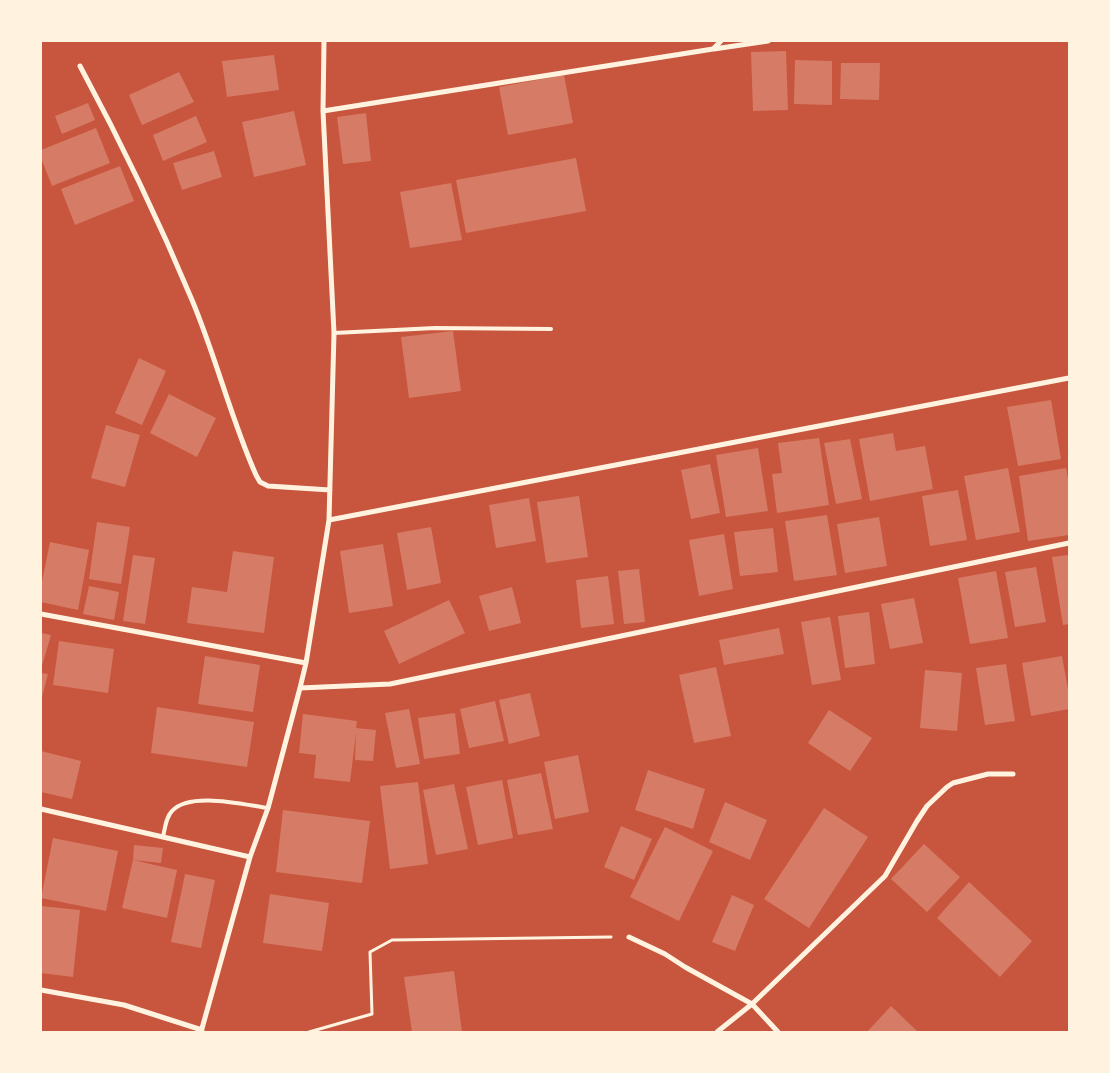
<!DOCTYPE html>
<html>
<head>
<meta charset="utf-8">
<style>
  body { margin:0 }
  #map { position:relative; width:1110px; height:1073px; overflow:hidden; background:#c8553d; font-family:"Sofia Sans Condensed",sans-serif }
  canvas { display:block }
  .frame { position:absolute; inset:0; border:42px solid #fff3e0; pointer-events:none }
</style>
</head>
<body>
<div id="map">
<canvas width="1110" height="1073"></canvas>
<div class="frame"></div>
</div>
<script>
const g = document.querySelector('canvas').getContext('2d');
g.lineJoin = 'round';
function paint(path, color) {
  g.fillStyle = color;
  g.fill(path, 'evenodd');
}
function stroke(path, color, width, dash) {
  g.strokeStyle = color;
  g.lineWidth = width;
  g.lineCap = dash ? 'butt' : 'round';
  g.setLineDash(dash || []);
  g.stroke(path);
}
paint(new Path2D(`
  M 786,51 L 788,110 L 753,111 L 751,52 Z
  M 274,55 L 279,90 L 227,97 L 222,61 Z
  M 795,60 L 832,61 L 832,105 L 794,104 Z
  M 841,63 L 880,63 L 879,100 L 840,99 Z
  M 179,72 L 194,102 L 142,125 L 129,95 Z
  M 564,75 L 573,123 L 508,135 L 499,87 Z
  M 88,103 L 95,120 L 62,134 L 55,116 Z
  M 294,111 L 306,165 L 254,177 L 242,122 Z
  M 366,113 L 371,161 L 343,164 L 337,117 Z
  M 196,116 L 207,142 L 163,161 L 153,135 Z
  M 96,128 L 110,163 L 52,186 L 41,158 L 41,150 Z
  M 214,151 L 222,177 L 182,190 L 173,163 Z
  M 576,158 L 586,211 L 466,233 L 456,180 Z
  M 120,166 L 134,201 L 75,225 L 61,189 Z
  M 451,183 L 462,240 L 410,248 L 400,192 Z
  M 453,331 L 461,391 L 409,398 L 401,337 Z
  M 139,358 L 166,371 L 142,425 L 115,413 Z
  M 169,394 L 216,418 L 197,457 L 150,433 Z
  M 1051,400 L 1061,459 L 1018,466 L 1007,407 Z
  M 106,425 L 140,435 L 125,487 L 91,478 Z
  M 893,433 L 896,451 L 925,446 L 933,489 L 870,501 L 859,439 Z
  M 819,438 L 829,505 L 777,513 L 772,474 L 782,473 L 778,443 Z
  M 850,439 L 862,499 L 836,504 L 824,443 Z
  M 758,448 L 768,511 L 726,517 L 716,455 Z
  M 710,464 L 720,513 L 691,519 L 681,470 Z
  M 1008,468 L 1020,532 L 976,540 L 964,476 Z
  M 1066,468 L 1069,484 L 1069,535 L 1028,541 L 1019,476 Z
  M 958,490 L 967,540 L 930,546 L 922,496 Z
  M 579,496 L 588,557 L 546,563 L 537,502 Z
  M 529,498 L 536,541 L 496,548 L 489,505 Z
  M 827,515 L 837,575 L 794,581 L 785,521 Z
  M 879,517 L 887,566 L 845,573 L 837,524 Z
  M 97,522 L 130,527 L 121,584 L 89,579 Z
  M 431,527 L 441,583 L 407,590 L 397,533 Z
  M 773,528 L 778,572 L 740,576 L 734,532 Z
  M 724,534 L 733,589 L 699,596 L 689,540 Z
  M 50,542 L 89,550 L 78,610 L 41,602 L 41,586 Z
  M 383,544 L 393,606 L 349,613 L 340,551 Z
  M 233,551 L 274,557 L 264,633 L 187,623 L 192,587 L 227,592 Z
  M 133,555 L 155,558 L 145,624 L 123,621 Z
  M 1069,555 L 1069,624 L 1063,625 L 1052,557 Z
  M 1036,567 L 1046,622 L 1015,627 L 1005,572 Z
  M 639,569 L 645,622 L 624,624 L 618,571 Z
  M 996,571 L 1008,638 L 970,644 L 958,578 Z
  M 608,576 L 614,624 L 581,628 L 576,580 Z
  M 89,586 L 119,592 L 114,620 L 83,614 Z
  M 512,587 L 521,623 L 489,631 L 479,596 Z
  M 914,598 L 923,643 L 890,649 L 881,604 Z
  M 449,600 L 465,633 L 399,664 L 384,631 Z
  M 869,612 L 875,664 L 845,668 L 838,616 Z
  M 830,617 L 841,680 L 812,685 L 801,622 Z
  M 779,628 L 784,654 L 724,665 L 719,640 Z
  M 41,633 L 51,635 L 42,666 L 41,666 Z
  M 59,641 L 114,649 L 108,693 L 53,685 Z
  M 205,656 L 260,665 L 253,712 L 198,704 Z
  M 1062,656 L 1069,695 L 1069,709 L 1031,716 L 1022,663 Z
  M 1006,664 L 1015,721 L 985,725 L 976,668 Z
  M 716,667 L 731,736 L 694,743 L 679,675 Z
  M 925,670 L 962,673 L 957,731 L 920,728 Z
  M 41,673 L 48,674 L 42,697 L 41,697 Z
  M 530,693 L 540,736 L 509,744 L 499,700 Z
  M 495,701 L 504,741 L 469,748 L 460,709 Z
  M 157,707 L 254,722 L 247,767 L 151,753 Z
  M 409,709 L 420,764 L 396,768 L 385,713 Z
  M 829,710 L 872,738 L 850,771 L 808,743 Z
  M 455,713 L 460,754 L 424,759 L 418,718 Z
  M 303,714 L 357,721 L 356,728 L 376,730 L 373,761 L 355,760 L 356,733 L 350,782 L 314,778 L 316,755 L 299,753 Z
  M 41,751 L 81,761 L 72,799 L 41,792 Z
  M 578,755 L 589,812 L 555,819 L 544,762 Z
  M 648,770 L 705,789 L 693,829 L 635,810 Z
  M 541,773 L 553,829 L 518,835 L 507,780 Z
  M 502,780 L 513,838 L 478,845 L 466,787 Z
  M 418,782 L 428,864 L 390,869 L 380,786 Z
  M 454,784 L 468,849 L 436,855 L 423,790 Z
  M 725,802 L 767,820 L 750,860 L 709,842 Z
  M 824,808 L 868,837 L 809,928 L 764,899 Z
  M 283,810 L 370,821 L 362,883 L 276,872 Z
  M 621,826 L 652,839 L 634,880 L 604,867 Z
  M 665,827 L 713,851 L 679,921 L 630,897 Z
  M 53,838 L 118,851 L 106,911 L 41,898 Z
  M 924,844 L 960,877 L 927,912 L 891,879 Z
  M 134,845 L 163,848 L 161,863 L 133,860 L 177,870 L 167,918 L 122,908 L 133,860 Z
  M 185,874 L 215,880 L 201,948 L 171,942 Z
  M 969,882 L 1032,941 L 1000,977 L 937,918 Z
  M 270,894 L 329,903 L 322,951 L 263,943 Z
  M 732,895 L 754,905 L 735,951 L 712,942 Z
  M 41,906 L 80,910 L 73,977 L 41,973 Z
  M 454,971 L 462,1032 L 412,1032 L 404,977 Z
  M 891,1006 L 918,1032 L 867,1032 Z`), '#d67c66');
stroke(new Path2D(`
  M 309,1032 L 372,1014 L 370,952 L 392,940 L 611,937`), '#fff3e0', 3);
stroke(new Path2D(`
  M 334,333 L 435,328 L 551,329
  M 163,837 C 165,828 166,817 172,811 C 190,791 245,805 268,808`), '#fff3e0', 4);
stroke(new Path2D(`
  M 714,49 L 768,41
  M 80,66 C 121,142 159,221 192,300 C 216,357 231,419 256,475 L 260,482 L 268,486 L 330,490
  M 323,111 L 713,49 L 721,41
  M 329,520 L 1069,378
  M 41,614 L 306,663
  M 300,688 L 390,684 L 1069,543
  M 41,809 L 250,857
  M 629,937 L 665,954 L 685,967 L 752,1004 L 778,1032
  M 41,990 L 124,1005 L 202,1030
  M 201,1032 L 250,857 L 268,808 L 300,688 L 306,663 L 329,520 L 334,333 L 323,111 L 324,41
  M 717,1032 L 752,1004 L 885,876 L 917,821 L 927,806 L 947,787 L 953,783 L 988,774 L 1013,774`), '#fff3e0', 5);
</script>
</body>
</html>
